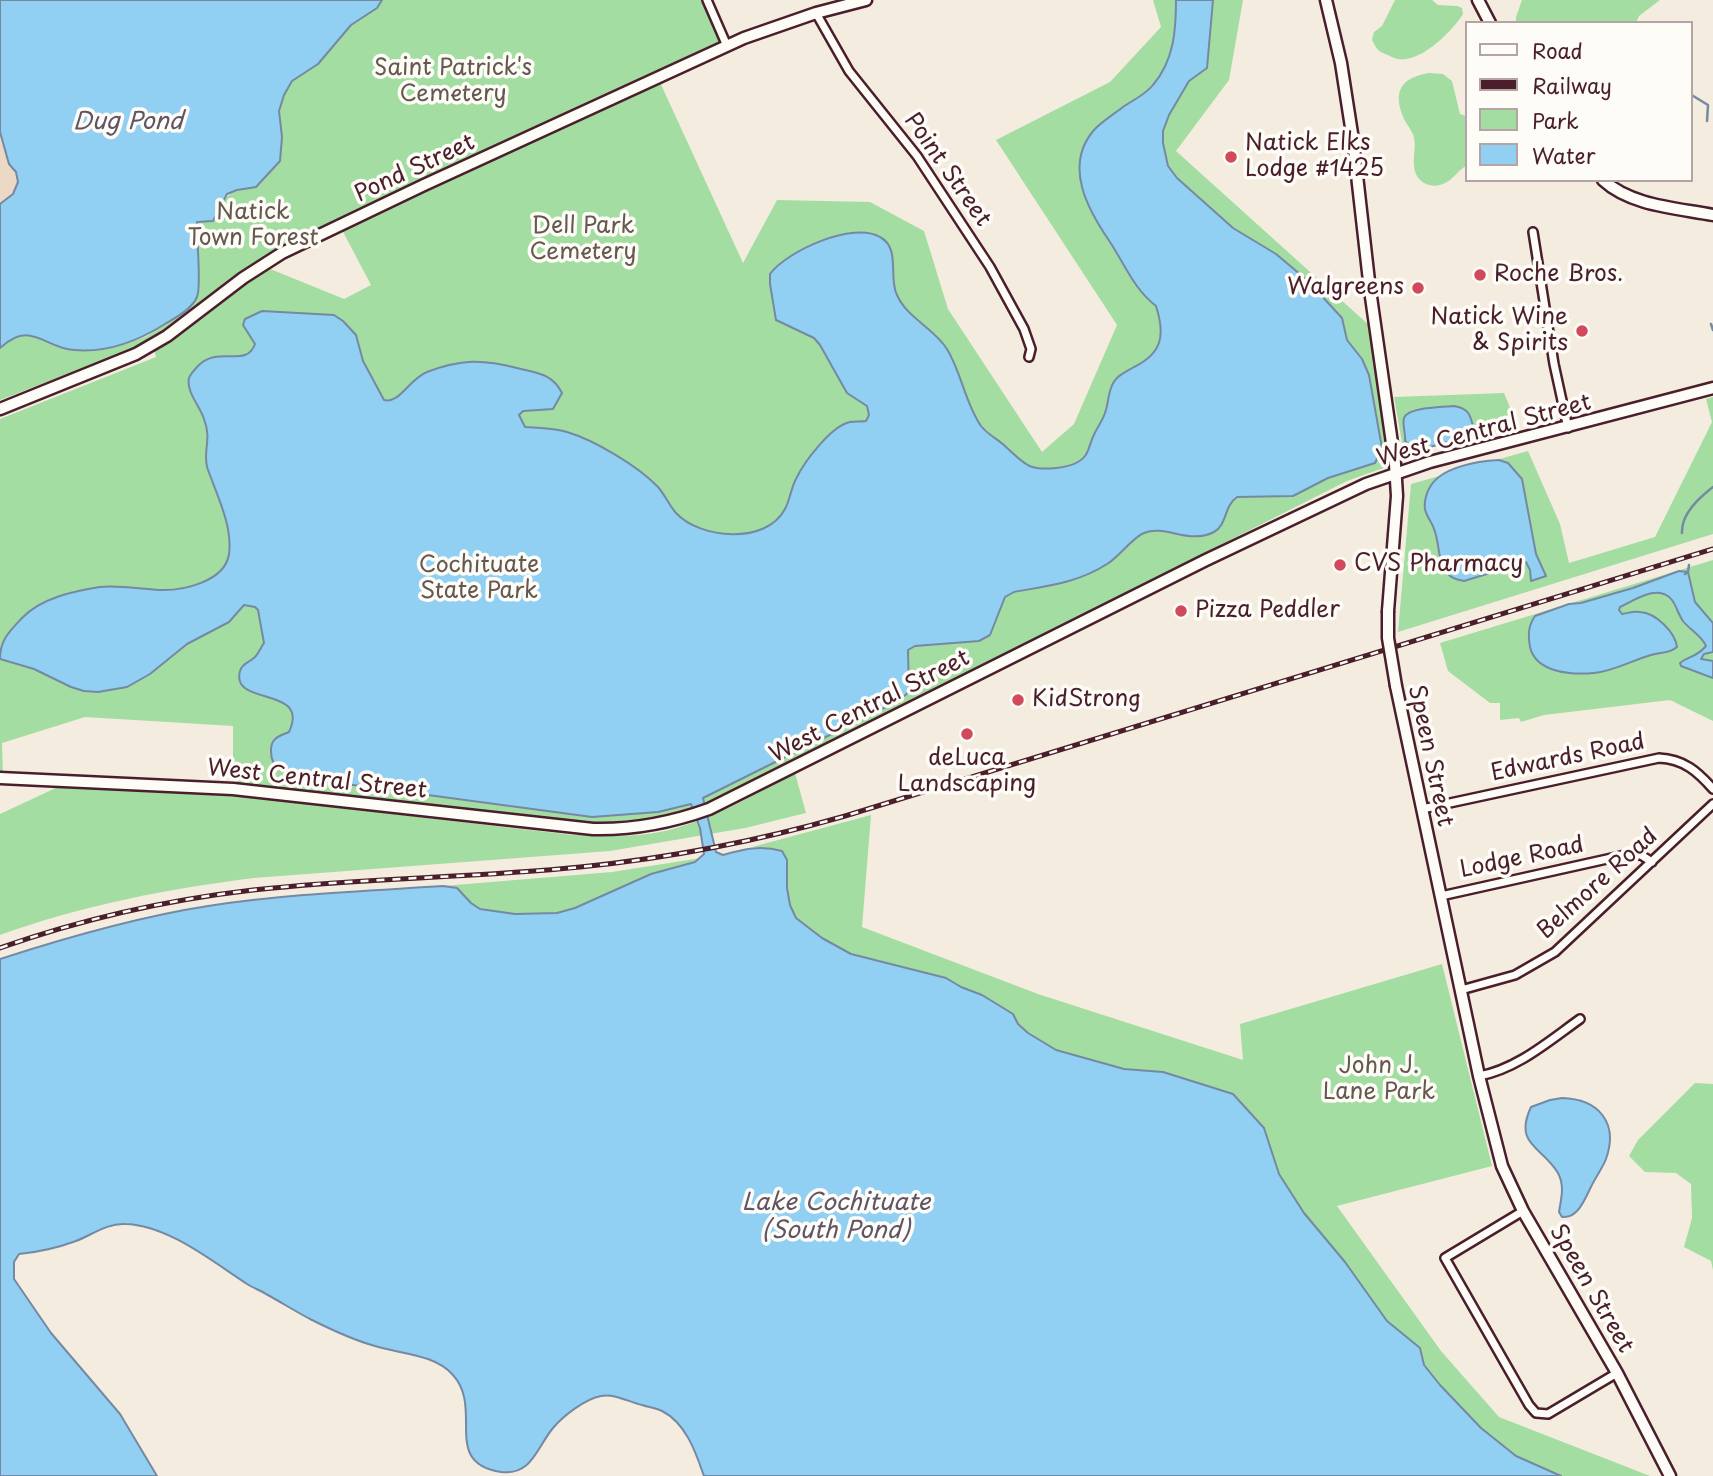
<!DOCTYPE html>
<html>
<head>
<meta charset="utf-8">
<style>
  body { margin:0 }
  #map { position:relative; width:1713px; height:1476px; overflow:hidden; background:#f5ece0; font-family:"Playpen Sans",sans-serif }
  canvas { display:block }
  .legend { position:absolute; left:1465px; top:21px; width:228px; height:161px; box-sizing:border-box; background:#fdfcf7; border:2px solid #b5a4a5; margin:0; padding:9px 12px; list-style:none; font-size:21px; color:#4a1f2b }
  .legend li { display:flex; align-items:center; gap:14px; height:35px }
  .legend b { width:35px; border:2px solid #b5a4a5 }
</style>
</head>
<body>
<div id="map">
<canvas width="1713" height="1476"></canvas>
<ul class="legend">
<li><b style="height:9px;background:#fdfcf7"></b>Road</li>
<li><b style="height:9px;background:#4a1f2b"></b>Railway</li>
<li><b style="height:19px;background:#a3dda2"></b>Park</li>
<li><b style="height:19px;background:#92d0f3"></b>Water</li>
</ul>
</div>
<script>
const g = document.querySelector('canvas').getContext('2d');
g.lineJoin = 'round';
function paint(path, color) {
  g.fillStyle = color;
  g.fill(path, 'evenodd');
}
function stroke(path, color, width, dash) {
  g.strokeStyle = color;
  g.lineWidth = width;
  g.lineCap = dash ? 'butt' : 'round';
  g.setLineDash(dash || []);
  g.stroke(path);
}
function drawText(font, color, halo, rows, align = 'center') {
  g.font = font + ' "Playpen Sans",sans-serif';
  g.lineWidth = 7;
  g.setLineDash([]);
  g.textBaseline = 'middle';
  g.strokeStyle = halo;
  g.fillStyle = color;
  for (const [text, x, y, turn = 0] of rows) {
    g.save();
    g.translate(x, y);
    g.rotate((+turn || 0) * Math.PI / 180);
    g.textAlign = isNaN(turn) ? turn : align;
    if (halo) g.strokeText(text, 0, 0);
    g.fillText(text, 0, 0);
    g.restore();
  }
}
paint(new Path2D(`
  M 0,132 L 9,164 L 16,172 L 18,182 L 13,194 L 0,204 Z`), '#ebd9c5');
paint(new Path2D(`
  M 382,0 L 707,0 L 727,46 L 658,78 L 743,263 L 777,200 L 870,202 L 924,231 L 948,309 L 1042,452 L 1074,424 L 1117,325 L 996,140 L 1110,82 L 1161,27 L 1153,0 L 1243,0 L 1229,80 L 1176,151 L 1370,326 L 1389,466 L 1347,481 L 751,782 L 699,813 L 612,830 L 233,789 L 233,726 L 85,717 L 2,743 L 3,778 L 0,778 L 0,419 L 156,357 L 153,345 L 71,381 L 68,374 L 0,400 L 0,348 L 15,336 L 30,336 L 45,339 L 62,348 L 123,345 L 147,336 L 178,316 L 198,284 L 197,221 L 213,221 C 229,194 223,192 256,187 L 282,150 L 279,111 L 284,95 L 292,81 L 318,64 L 351,25 L 377,8 ZM 340,226 L 371,285 L 344,299 L 263,266 Z
  M 1395,0 L 1432,0 L 1438,5 L 1457,6 L 1462,8 L 1463,14 C 1451,33 1415,69 1392,57 C 1380,51 1379,54 1372,40 L 1374,32 L 1382,26 Z
  M 1522,0 L 1660,0 L 1639,16 L 1636,23 L 1516,23 L 1516,17 Z
  M 1429,73 L 1443,74 L 1452,81 L 1460,114 L 1466,116 L 1466,166 C 1459,170 1456,175 1450,180 C 1435,192 1415,184 1414,166 C 1413,157 1416,147 1414,138 C 1413,132 1407,125 1404,119 C 1392,91 1401,78 1429,73 Z
  M 1504,393 L 1518,427 L 1404,454 L 1394,397 Z
  M 1713,397 L 1713,534 L 1398,632 L 1411,484 L 1528,451 L 1560,524 L 1569,563 L 1655,537 L 1712,422 L 1706,399 Z
  M 1713,560 L 1713,721 L 1670,700 L 1544,715 L 1521,722 L 1519,718 L 1500,720 L 1500,703 L 1490,703 L 1448,671 L 1440,643 Z
  M 795,773 L 806,813 L 745,828 L 610,851 L 254,878 C 167,889 83,905 0,935 L 0,814 L 60,786 L 83,786 L 248,797 L 573,835 C 602,835 632,838 660,832 C 708,822 752,796 795,773 Z
  M 871,815 L 862,927 L 1038,994 L 1243,1060 L 1240,1024 L 1442,964 L 1492,1166 L 1337,1206 L 1441,1351 L 1499,1417 L 1650,1476 L 1561,1476 L 1516,1456 L 1481,1428 L 1440,1385 L 1424,1365 L 1420,1348 L 1387,1321 L 1345,1262 L 1304,1213 L 1279,1174 L 1264,1128 L 1210,1087 L 1163,1072 L 1124,1069 L 1056,1050 L 1028,1033 L 1018,1024 L 1013,1014 L 982,995 L 961,987 L 946,978 L 851,954 L 822,938 L 796,918 L 790,905 L 787,888 L 787,860 L 770,848 L 752,847 Z
  M 701,858 C 687,867 666,868 650,874 C 624,884 601,899 575,908 C 547,918 512,916 483,909 C 465,905 468,890 443,886 L 612,872 Z
  M 1695,1083 L 1713,1084 L 1713,1270 L 1711,1261 L 1684,1247 L 1692,1218 L 1691,1184 L 1676,1173 L 1645,1172 L 1629,1156 L 1638,1140 Z`), '#a3dda2');
const water = new Path2D(`
  M 0,0 L 382,0 L 377,8 L 351,25 L 318,64 L 292,81 L 284,95 L 279,111 L 282,137 L 280,161 L 256,187 L 237,190 L 227,194 L 213,221 L 197,222 C 196,238 202,284 197,297 C 192,309 175,318 165,324 C 138,341 106,353 74,350 C 44,348 31,319 0,348 L 0,204 L 13,194 L 18,182 L 16,172 L 9,164 L 0,132 Z
  M 1176,0 L 1213,0 L 1207,68 L 1189,81 L 1169,115 L 1163,131 L 1163,143 L 1168,166 L 1177,178 L 1233,228 L 1276,254 L 1307,280 L 1342,318 L 1347,340 L 1362,359 L 1369,375 L 1382,448 L 1375,463 L 1328,478 L 1293,496 L 1237,497 C 1224,506 1227,525 1214,532 C 1189,545 1165,524 1144,533 C 1133,537 1119,557 1107,564 C 1078,583 1046,586 1014,592 L 1005,597 L 990,635 L 979,641 L 915,646 L 908,650 L 909,692 L 898,701 L 703,798 L 716,852 L 723,855 C 744,849 760,845 782,851 L 787,860 L 787,888 L 790,905 L 796,918 L 822,938 L 851,954 L 946,978 L 961,987 L 982,995 L 1013,1014 L 1018,1024 L 1028,1033 L 1056,1050 L 1124,1069 L 1163,1072 L 1233,1094 L 1264,1128 L 1279,1174 L 1304,1213 L 1345,1262 L 1387,1321 L 1420,1348 L 1424,1365 L 1440,1385 L 1481,1428 L 1516,1456 L 1561,1476 L 704,1476 C 696,1453 686,1423 662,1411 C 656,1408 648,1407 642,1405 C 629,1402 614,1393 601,1396 C 585,1399 563,1416 553,1428 C 537,1447 532,1476 501,1472 C 441,1463 484,1409 453,1375 C 435,1354 400,1354 375,1346 C 353,1340 332,1330 312,1320 C 296,1312 281,1302 266,1294 C 260,1290 253,1288 247,1284 C 213,1262 168,1225 125,1224 C 107,1223 92,1235 76,1241 C 57,1248 39,1252 19,1254 L 14,1262 L 14,1279 L 51,1333 L 120,1414 L 157,1476 L 0,1476 L 0,959 C 68,937 137,917 208,906 C 286,894 365,891 443,886 L 457,888 L 471,903 L 480,909 L 515,914 L 557,913 L 575,908 L 651,874 L 695,862 L 704,854 L 700,828 L 691,804 L 658,812 L 592,817 L 316,780 C 296,775 270,776 271,750 C 271,738 279,736 289,732 C 311,685 230,707 240,671 C 242,663 250,662 255,657 C 259,653 261,647 264,643 L 258,610 L 255,607 L 244,605 L 229,622 L 187,644 L 150,674 L 127,687 L 98,692 L 84,691 L 71,687 L 34,669 L 0,659 C 0,640 9,632 22,618 C 41,598 74,591 100,587 C 120,585 139,589 159,590 C 182,591 225,582 229,554 C 233,526 216,493 207,467 C 203,449 212,440 204,419 C 200,406 186,392 189,378 C 191,373 195,369 199,365 C 218,346 247,368 255,344 L 243,325 L 245,319 L 262,311 L 334,315 L 343,321 L 356,335 L 363,361 L 384,400 C 400,404 409,379 427,372 C 461,359 482,359 517,368 C 536,373 552,373 562,393 L 553,409 L 523,411 L 519,415 L 525,427 C 539,428 554,428 567,432 C 594,440 638,466 658,487 C 665,495 669,505 676,513 C 700,539 766,545 785,509 C 790,500 791,488 796,479 C 804,462 831,426 850,422 C 855,421 861,422 866,421 L 869,415 L 867,406 L 847,393 L 820,345 L 814,338 L 776,320 L 770,284 L 770,274 C 787,251 853,221 880,237 C 901,248 888,278 897,295 C 907,318 934,328 947,349 C 962,374 965,403 981,426 C 988,435 998,439 1006,447 C 1025,464 1028,471 1056,468 C 1066,467 1078,465 1085,456 C 1089,451 1090,443 1093,437 C 1096,429 1102,422 1105,413 C 1108,405 1108,396 1111,388 C 1115,376 1124,373 1134,367 C 1163,353 1165,334 1156,306 C 1134,289 1125,265 1110,242 C 1088,210 1063,166 1094,130 C 1101,122 1114,114 1123,107 C 1133,100 1145,95 1153,85 C 1174,60 1176,31 1176,0 Z
  M 1454,406 C 1472,409 1470,418 1475,433 L 1471,438 C 1463,440 1456,440 1448,442 C 1432,445 1419,455 1405,441 C 1406,434 1402,425 1404,418 C 1408,407 1443,407 1454,406 Z
  M 1499,460 L 1508,463 L 1522,479 L 1536,554 L 1546,576 L 1531,581 L 1530,570 L 1526,562 L 1464,581 C 1459,580 1453,579 1449,575 C 1437,564 1440,543 1434,529 C 1432,522 1426,516 1425,509 C 1424,503 1426,493 1430,487 C 1441,467 1478,461 1499,460 Z
  M 1679,571 L 1688,572 L 1695,602 L 1713,623 L 1713,652 L 1704,654 L 1701,659 L 1713,661 L 1713,678 L 1681,666 L 1680,663 C 1690,655 1696,658 1706,646 C 1702,636 1690,630 1683,621 C 1678,614 1677,607 1672,600 C 1659,583 1635,600 1620,607 L 1619,610 L 1622,614 C 1628,613 1634,611 1640,612 C 1656,613 1675,632 1677,647 C 1669,654 1661,652 1651,655 C 1633,660 1614,671 1594,673 C 1572,675 1536,673 1530,647 C 1528,635 1528,626 1535,616 L 1569,604 L 1581,603 L 1633,588 Z
  M 1562,1098 C 1598,1099 1619,1122 1606,1159 C 1603,1167 1597,1175 1593,1183 C 1588,1192 1584,1204 1577,1211 C 1572,1216 1569,1217 1562,1217 L 1559,1212 C 1561,1199 1565,1186 1558,1173 C 1543,1147 1513,1145 1531,1107 L 1550,1100 Z`);
paint(water, '#92d0f3');
stroke(water, '#7589a3', 2);
stroke(new Path2D(`
  M 1690,94 L 1708,105 L 1707,121
  M 1711,324 L 1713,330
  M 1682,533 C 1681,514 1699,498 1713,487
  M 1685,574 L 1688,572 L 1689,565`), '#7589a3', 2.5);
const street = new Path2D(`
  M 707,0 L 727,46
  M 816,13 L 849,71 L 917,156 L 990,267 L 1024,329 L 1031,349 L 1029,357
  M 1533,232 L 1554,364 L 1568,428
  M 1422,809 L 1659,758 C 1684,759 1698,772 1713,789
  M 1441,896 L 1625,855 L 1641,855 L 1652,862
  M 1461,990 L 1515,975 L 1555,952 L 1713,804
  M 1479,1076 C 1517,1069 1549,1041 1580,1019
  M 1523,1211 L 1445,1258 L 1529,1405 L 1536,1413 L 1548,1414 L 1617,1373`);
const secondary = new Path2D(`
  M 1326,0 L 1341,63 L 1353,140 L 1370,290 L 1395,464 L 1397,496 L 1388,611
  M 1478,0 L 1490,23
  M 1603,180 C 1631,206 1677,208 1713,215
  M 0,409 L 136,354 L 167,336 L 243,278 L 282,253 L 424,185 L 744,38 L 816,13 L 866,0
  M 1396,686 L 1479,1076 L 1502,1166 L 1523,1211 L 1617,1373 L 1670,1476
  M 0,778 L 233,789 L 593,829 C 634,830 670,823 709,809 L 1206,560 L 1366,484 L 1430,462 L 1713,388`);
stroke(street, '#4a1f2b', 12);
stroke(secondary, '#4a1f2b', 15);
stroke(street, '#fdfcf7', 7);
stroke(secondary, '#fdfcf7', 10);
const rail = new Path2D(`
  M 0,948 C 82,919 166,900 253,890 C 361,878 471,878 580,867 C 670,858 758,841 845,816 L 1713,549`);
stroke(rail, '#4a1f2b', 5);
stroke(rail, '#fdfcf7', 2.5, [8]);
const secondaryBridge = new Path2D(`
  M 1388,611 L 1388,638 L 1396,686`);
stroke(secondaryBridge, '#4a1f2b', 15, []);
stroke(secondaryBridge, '#fdfcf7', 10);
for (const [x, y, r, color] of [
  [1231,157,7,"#d1495b"],
  [1480,275,7,"#d1495b"],
  [1418,288,7,"#d1495b"],
  [1582,331,7,"#d1495b"],
  [1340,565,7,"#d1495b"],
  [1181,611,7,"#d1495b"],
  [1018,700,7,"#d1495b"],
  [967,734,7,"#d1495b"]
]) {
  const dot = new Path2D();
  dot.arc(x, y, r, 0, 2 * Math.PI);
  g.fillStyle = color;
  g.fill(dot);
  stroke(dot, '#fdfcf7', 2.5);
}
drawText('23px', '#65584f', '#fdfcf7', [
  ["Saint Patrick's",453,69],
  ["Cemetery",453,95],
  ["Natick",253,213],
  ["Town Forest",253,239],
  ["Dell Park",583,227],
  ["Cemetery",583,253],
  ["Cochituate",479,566],
  ["State Park",479,592],
  ["John J.",1379,1067],
  ["Lane Park",1379,1093]
]);
drawText('23px', '#4a1f2b', '#fdfcf7', [
  ["Natick Elks",1245,144],
  ["Lodge #1425",1245,170],
  ["Roche Bros.",1494,275],
  ["Walgreens",1404,288,"right"],
  ["Natick Wine",1568,318,"right"],
  ["& Spirits",1568,344,"right"],
  ["CVS Pharmacy",1354,565],
  ["Pizza Peddler",1195,611],
  ["KidStrong",1032,700],
  ["deLuca",967,759,"center"],
  ["Landscaping",967,785,"center"]
], 'left');
drawText('23px', '#4a1f2b', '#fdfcf7', [
  ["Pond Street",415,169,-25],
  ["Point Street",947,170,55],
  ["West Central Street",1484,431,-15],
  ["West Central Street",870,707,-27],
  ["Speen Street",1430,756,78],
  ["Edwards Road",1568,758,-12],
  ["West Central Street",317,780,6],
  ["Lodge Road",1522,858,-12],
  ["Belmore Road",1598,884,-42],
  ["Speen Street",1591,1289,60]
]);
drawText('italic 24px', '#605467', '#fdfcf7', [
  ["Dug Pond",128,122],
  ["Lake Cochituate",836,1203],
  ["(South Pond)",836,1231]
]);
</script>
</body>
</html>
